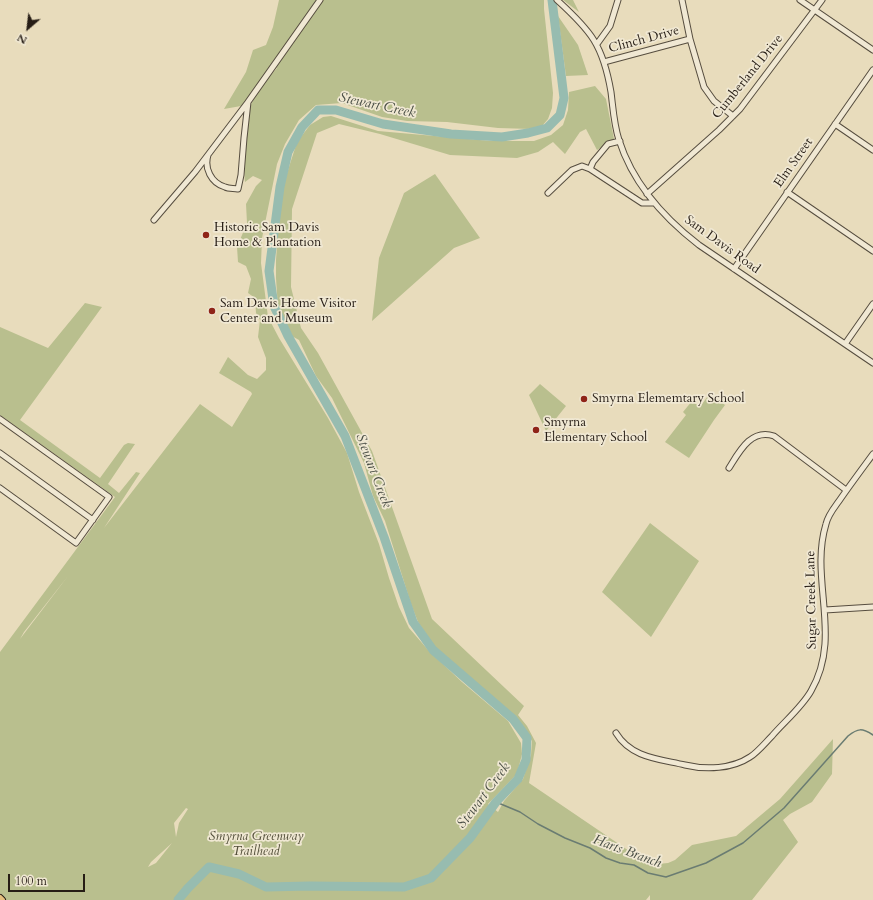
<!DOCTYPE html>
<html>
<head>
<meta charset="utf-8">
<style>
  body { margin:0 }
  #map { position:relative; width:873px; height:900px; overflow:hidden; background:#e8dcbc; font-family:Cardo,serif }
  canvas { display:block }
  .north { position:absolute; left:8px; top:8px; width:40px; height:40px; -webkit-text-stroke:3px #f0e8d3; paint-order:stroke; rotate:208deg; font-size:11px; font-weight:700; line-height:16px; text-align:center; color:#261d15 }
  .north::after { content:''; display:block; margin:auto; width:14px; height:18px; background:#261d15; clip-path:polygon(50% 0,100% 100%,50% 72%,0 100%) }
  .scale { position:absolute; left:8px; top:874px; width:77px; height:18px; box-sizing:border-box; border:2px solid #261d15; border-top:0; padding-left:5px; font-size:12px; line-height:14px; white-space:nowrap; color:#261d15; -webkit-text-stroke:3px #f0e8d3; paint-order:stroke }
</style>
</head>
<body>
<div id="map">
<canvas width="873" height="900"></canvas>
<div class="north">N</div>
<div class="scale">100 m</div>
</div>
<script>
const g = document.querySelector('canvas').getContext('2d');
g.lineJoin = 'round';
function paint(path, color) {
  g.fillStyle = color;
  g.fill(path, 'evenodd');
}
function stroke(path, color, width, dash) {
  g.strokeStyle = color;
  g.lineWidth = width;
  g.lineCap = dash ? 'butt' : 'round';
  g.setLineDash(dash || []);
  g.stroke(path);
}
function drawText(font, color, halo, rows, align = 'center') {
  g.font = font + ' Cardo,serif';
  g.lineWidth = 3.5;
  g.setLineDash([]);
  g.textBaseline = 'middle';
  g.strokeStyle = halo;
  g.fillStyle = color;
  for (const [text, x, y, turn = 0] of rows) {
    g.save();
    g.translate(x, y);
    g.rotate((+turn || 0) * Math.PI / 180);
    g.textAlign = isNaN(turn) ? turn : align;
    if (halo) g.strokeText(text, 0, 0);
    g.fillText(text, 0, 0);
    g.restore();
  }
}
paint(new Path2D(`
  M 279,0 L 544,0 L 544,9 L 553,93 L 552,108 L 548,119 L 542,126 L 531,129 L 498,128 L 447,122 L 407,121 L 382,117 L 342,103 L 316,105 L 299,120 L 285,144 L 277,164 L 262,238 L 261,263 L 268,317 L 279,338 L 328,418 L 347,453 L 359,492 L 379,544 L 389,578 L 399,607 L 409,628 L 429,651 L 462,682 L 508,721 L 521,743 L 522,754 L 517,774 L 488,804 L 498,812 L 504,801 L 523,779 L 531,755 L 532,741 L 515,717 L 434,646 L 418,622 L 411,604 L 385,521 L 373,496 L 364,463 L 332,398 L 316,376 L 299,340 L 290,335 L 289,329 L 278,309 L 276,278 L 276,260 L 281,192 L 297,142 L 310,125 L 323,117 L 331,116 L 378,131 L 491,141 L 534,141 L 551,135 L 563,125 L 568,110 L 569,92 L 595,86 L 606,99 L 614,139 L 597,150 L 586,129 L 580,132 L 565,154 L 553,142 L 538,152 L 517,158 L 450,155 L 380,134 L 339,124 L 317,133 L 292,209 L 291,287 L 301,328 L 318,353 L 372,451 L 432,619 L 524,706 L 518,715 L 527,726 L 536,743 L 529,783 L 635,855 L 648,862 L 658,864 L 668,863 L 675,860 L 692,845 L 736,836 L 780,799 L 833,739 L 832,774 L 812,802 L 790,814 L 783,820 L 798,842 L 752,900 L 650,900 L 650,895 L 646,900 L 6,900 L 0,893 L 0,652 L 115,497 L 0,415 L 0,327 L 48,348 L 85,303 L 102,307 L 20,420 L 100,478 L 124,445 L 128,443 L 135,444 L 108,484 L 119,493 L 136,472 L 140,473 L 104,528 L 200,404 L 232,427 L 252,394 L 251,392 L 219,373 L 228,357 L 248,375 L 257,379 L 266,370 L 266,358 L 258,337 L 260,320 L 256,313 L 255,298 L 248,293 L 251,279 L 246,266 L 238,262 L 237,247 L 247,223 L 246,204 L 256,186 L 262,180 L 253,176 L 245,182 C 243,167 245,119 251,105 C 257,91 267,79 277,68 L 270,69 L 248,102 L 241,106 L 224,109 L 246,72 L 253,50 L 266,45 L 273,27 ZM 68,576 L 20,639 L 24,632 ZM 186,808 L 188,809 L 179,823 L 176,837 L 174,823 ZM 172,843 L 156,863 L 148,867 L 151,862 Z
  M 563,0 L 573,0 L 579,12 Z
  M 558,16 L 578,45 L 588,75 L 566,76 Z
  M 435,174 L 480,238 L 454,248 L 372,321 L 379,258 L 404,193 Z
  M 540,384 L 566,406 L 546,431 L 529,395 Z
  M 710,393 L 725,405 L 714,420 L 689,458 L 665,442 L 686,415 L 683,412 L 692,401 L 700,407 Z
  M 650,523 L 699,561 L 651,637 L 602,592 Z`), '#b9bf8e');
stroke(new Path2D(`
  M 496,802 L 520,812 L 538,824 L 565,838 L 590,848 L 606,858 L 620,863 L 634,865 L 648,873 L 666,877 L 706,863 L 743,843 L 784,808 L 848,736 C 858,728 862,728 873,735`), '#6a7c72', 1.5);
stroke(new Path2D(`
  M 178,900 L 188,888 L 209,867 L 239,874 L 266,887 L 310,886 L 404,887 L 431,878 L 470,838 L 496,802 L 518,779 L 526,760 L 527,738 L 513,719 L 433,650 L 413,622 L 384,537 L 345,436 L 288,336 L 274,306 L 269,271 L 280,187 L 288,152 L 302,127 L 318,110 L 336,110 L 383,124 L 451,134 L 502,137 L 528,133 L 547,128 L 560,115 L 564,98 L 552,0`), '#97bcb0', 9);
const minor = new Path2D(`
  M 557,0 C 591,31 603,45 611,92 C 613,108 614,125 619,140 C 633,184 664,218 699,245 L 873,363
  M 682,0 L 690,39 L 704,87 L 714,101 L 733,116
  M 800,0 L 873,50
  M 597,44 L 610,26 L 618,0
  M 604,62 L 690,39
  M 248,102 L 320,0
  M 835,124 L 873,150
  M 590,169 L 593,162 L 608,144 L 620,141
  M 787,192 L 873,251
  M 548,193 L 572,170 L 582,166 L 590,169 L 642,203 L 654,203
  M 647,194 L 719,130 L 740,109 L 822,0
  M 154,220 L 195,172 L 248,102 L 244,138 L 241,175 L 238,189 C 234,188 229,189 225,187 C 211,183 204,168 208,155
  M 734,269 L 873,70
  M 845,344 L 873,304
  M 0,419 L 109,497 L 76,543 L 0,488
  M 0,453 L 93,520
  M 729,468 C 739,452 751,428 774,436 L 846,490
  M 825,610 L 873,607
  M 616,733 C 631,758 660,759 685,765 C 706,770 732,769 750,757 C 758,752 765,743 772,736 C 784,722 802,707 811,691 C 843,636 809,580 826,524 C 828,515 834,508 839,501 C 850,485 862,469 873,454`);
const major = new Path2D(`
  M 0,898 L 2,900`);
stroke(minor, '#564d3f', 7);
stroke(major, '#261d15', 8);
stroke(minor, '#f0e8d3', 5);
stroke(major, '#e4be7e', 6);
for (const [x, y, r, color] of [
  [206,235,4,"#8f2418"],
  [212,311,4,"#8f2418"],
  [584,399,4,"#8f2418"],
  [536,430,4,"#8f2418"]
]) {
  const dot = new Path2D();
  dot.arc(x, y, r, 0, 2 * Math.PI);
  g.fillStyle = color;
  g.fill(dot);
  stroke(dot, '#f0e8d3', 1.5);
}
drawText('13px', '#261d15', '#f0e8d3', [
  ["Clinch Drive",644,40,-15],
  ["Cumberland Drive",748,77,-51],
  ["Elm Street",794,163,-55],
  ["Sam Davis Road",722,245,36],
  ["Sugar Creek Lane",812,600,-91]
]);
drawText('13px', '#261d15', '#f0e8d3', [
  ["Historic Sam Davis",214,228],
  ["Home & Plantation",214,243],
  ["Sam Davis Home Visitor",220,304],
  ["Center and Museum",220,319],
  ["Smyrna Elememtary School",592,399],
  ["Smyrna",544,423],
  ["Elementary School",544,438]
], 'left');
drawText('italic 13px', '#524e39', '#f0e8d3', [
  ["Smyrna Greenway",256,837],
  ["Trailhead",256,852]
]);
drawText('italic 14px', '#484d44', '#f0e8d3', [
  ["Stewart Creek",377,106,12],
  ["Stewart Creek",373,471,69],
  ["Stewart Creek",484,796,-53],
  ["Harts Branch",627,852,20]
]);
</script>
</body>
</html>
